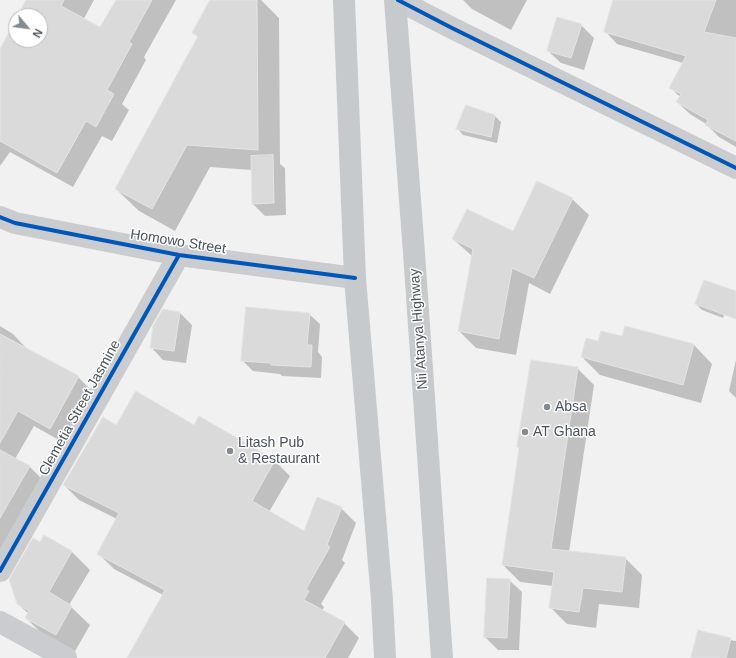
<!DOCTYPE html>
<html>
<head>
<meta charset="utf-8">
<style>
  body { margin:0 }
  #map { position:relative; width:736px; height:658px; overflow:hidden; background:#f1f1f1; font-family:Helvetica,sans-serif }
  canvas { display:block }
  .north { position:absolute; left:8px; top:8px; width:40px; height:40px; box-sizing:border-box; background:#fff; border:1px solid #b6babe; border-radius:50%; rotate:119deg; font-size:11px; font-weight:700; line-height:16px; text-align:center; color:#49525c }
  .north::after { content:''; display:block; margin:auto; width:14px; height:18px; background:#848a90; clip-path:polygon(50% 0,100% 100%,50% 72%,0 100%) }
</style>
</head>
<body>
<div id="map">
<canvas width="736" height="658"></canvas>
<div class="north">N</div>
</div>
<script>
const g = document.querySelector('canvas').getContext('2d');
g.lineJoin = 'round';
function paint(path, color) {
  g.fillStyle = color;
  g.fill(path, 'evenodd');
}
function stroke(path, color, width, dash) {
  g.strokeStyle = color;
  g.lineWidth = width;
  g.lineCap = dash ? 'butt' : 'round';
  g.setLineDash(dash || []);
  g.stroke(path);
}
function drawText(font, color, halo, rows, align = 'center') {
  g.font = font + ' Helvetica,sans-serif';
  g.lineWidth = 3;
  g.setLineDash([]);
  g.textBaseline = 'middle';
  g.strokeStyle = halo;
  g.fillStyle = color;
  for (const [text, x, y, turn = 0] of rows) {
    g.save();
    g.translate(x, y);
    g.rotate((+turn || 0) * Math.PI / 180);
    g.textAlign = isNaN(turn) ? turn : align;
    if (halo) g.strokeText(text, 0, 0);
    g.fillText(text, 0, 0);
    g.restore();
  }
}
paint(new Path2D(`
  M 32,0 L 94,0 L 32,114 L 47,123 L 117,0 L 176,0 L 144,57 L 146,60 L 122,104 L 129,110 L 112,141 L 102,136 L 73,187 L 10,152 L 0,166 L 0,52 L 16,21 L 16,40 L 40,40 L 40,16 L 24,16 Z
  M 211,0 L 261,0 L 279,18 L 280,164 L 285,168 L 286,215 L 265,216 L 253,204 L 252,170 L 210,167 L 175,231 L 139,211 L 116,189 L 198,37 L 193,33 Z
  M 463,0 L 527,0 L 511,30 L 472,9 Z
  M 614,0 L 736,0 L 736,147 L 719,137 L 706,124 L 690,114 L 677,102 L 680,97 L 671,88 L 683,63 L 617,44 L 605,31 Z
  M 581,25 L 594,38 L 584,70 L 561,63 L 548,51 Z
  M 466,107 L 495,116 L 501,122 L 497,143 L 463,135 L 457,128 Z
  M 572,199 L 589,215 L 550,294 L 529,283 L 516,355 L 476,348 L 459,331 L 472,256 L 453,239 L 514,233 Z
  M 732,295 L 723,318 L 702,310 L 696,304 Z
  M 180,313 L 192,325 L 186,363 L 163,360 L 151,347 Z
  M 309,314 L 320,324 L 318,352 L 322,357 L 321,378 L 282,376 L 280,374 L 253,371 L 242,360 Z
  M 0,326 L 13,334 L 28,350 L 78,377 L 94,393 L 66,444 L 34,426 L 15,459 L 30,467 L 45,482 L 8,569 L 0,582 Z
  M 626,327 L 694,345 L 712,364 L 701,403 L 600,375 L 582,357 L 599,342 L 623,338 Z
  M 736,360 L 736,398 L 729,391 Z
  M 577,368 L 594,385 L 569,552 L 625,558 L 642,575 L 639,608 L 599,604 L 596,628 L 567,624 L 550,607 L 553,586 L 520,582 L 503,565 Z
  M 199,417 L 275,461 L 290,476 L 269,512 L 305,533 L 341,508 L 356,523 L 342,560 L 345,563 L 321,604 L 324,607 L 322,611 L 344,623 L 359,638 L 348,658 L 128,658 L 163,595 L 114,569 L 99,554 L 117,519 L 79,500 L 64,485 L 116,426 L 194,426 Z
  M 41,543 L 71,551 L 90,570 L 69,605 L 90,625 L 74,653 L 44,636 L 26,618 L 29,614 L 18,604 Z
  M 509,580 L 522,592 L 519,650 L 498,650 L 485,637 Z
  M 730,640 L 736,641 L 736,658 L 692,658 Z`), '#0003');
const building = new Path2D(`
  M 26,0 L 64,0 L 61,6 L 100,27 L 116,0 L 152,0 L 129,42 L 132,44 L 107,90 L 114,94 L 96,127 L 86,121 L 57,173 L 0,141 L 0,49 L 16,19 L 16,40 L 40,40 L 40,16 L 18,16 Z
  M 210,0 L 257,0 L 258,150 L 187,145 L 152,209 L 115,189 L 198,36 L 192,33 Z
  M 613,0 L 716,0 L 704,32 L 736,38 L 736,141 L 705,125 L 708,120 L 676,102 L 681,94 L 669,88 L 686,56 L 604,32 Z
  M 557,17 L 582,24 L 571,58 L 547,51 Z
  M 466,105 L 495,115 L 491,137 L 456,129 Z
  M 273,155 L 274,203 L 252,204 L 251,156 Z
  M 537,181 L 573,198 L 534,278 L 512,268 L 499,339 L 458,331 L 473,249 L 452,239 L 467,209 L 513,231 Z
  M 704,280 L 736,291 L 736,319 L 695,304 Z
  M 246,307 L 310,313 L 307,345 L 312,345 L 311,367 L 271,365 L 271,363 L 241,361 Z
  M 163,309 L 180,312 L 174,351 L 150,348 L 153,326 Z
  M 625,326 L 694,344 L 683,385 L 581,357 L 586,338 L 598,341 L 601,331 L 622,336 Z
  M 0,334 L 79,376 L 50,429 L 18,411 L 0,443 Z
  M 531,360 L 578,367 L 551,549 L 626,557 L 622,592 L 583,588 L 579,612 L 549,608 L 554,572 L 502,565 L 519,448 L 517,447 Z
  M 136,391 L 194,425 L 199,416 L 275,460 L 252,501 L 304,531 L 317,497 L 342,507 L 327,545 L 330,547 L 306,589 L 309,591 L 304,600 L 345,622 L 325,658 L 127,658 L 165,590 L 97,554 L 119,513 L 63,485 L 103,417 L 116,425 Z
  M 0,450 L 30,466 L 0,518 Z
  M 44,535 L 72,551 L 49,592 L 72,606 L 56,635 L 25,618 L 29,611 L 17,604 L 9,579 L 33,538 L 40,542 Z
  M 487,578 L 510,579 L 507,638 L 484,637 Z
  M 698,630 L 731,638 L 726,658 L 691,658 Z`);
paint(building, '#dadadb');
stroke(building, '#e3e3e4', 1);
stroke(new Path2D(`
  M 398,0 L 452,28 L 736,168
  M 0,217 L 15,223 L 179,255 L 355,278
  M 0,571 L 179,255
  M 0,622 L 66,658`), '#cbcccf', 22);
stroke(new Path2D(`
  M 344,0 L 355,278 L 382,600 L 385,658
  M 395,0 L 414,253 L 442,658`), '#c7cacd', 22);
stroke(new Path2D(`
  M 398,0 L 452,28 L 736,168
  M 0,217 L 15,223 L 179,255 L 355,278
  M 0,571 L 179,255`), '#0057b8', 4);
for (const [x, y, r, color] of [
  [547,407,4,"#848a90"],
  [525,432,4,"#848a90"],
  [230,451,4,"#848a90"]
]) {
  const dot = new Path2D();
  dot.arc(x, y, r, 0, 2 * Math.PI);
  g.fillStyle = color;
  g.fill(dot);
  stroke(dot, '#fff', 1.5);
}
drawText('14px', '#49525c', '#fff', [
  ["Homowo Street",178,242,9],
  ["Nii Atanya Highway",419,329,-94],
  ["Clemetia Street Jasmine",80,408,-61]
]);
drawText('14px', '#49525c', '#fff', [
  ["Absa",555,407],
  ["AT Ghana",533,432],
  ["Litash Pub",238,443],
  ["& Restaurant",238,459]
], 'left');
</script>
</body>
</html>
